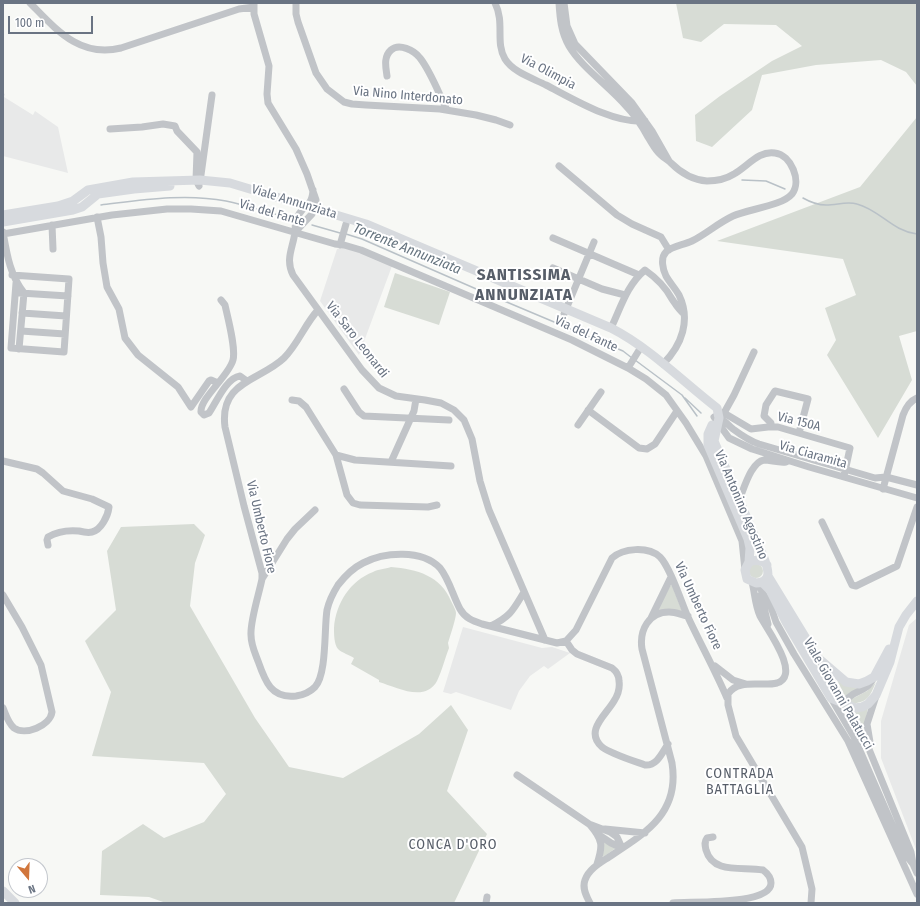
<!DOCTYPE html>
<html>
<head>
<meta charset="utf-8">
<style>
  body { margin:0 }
  #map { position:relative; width:920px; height:906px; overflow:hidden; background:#f7f8f5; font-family:"Fira Sans Condensed",sans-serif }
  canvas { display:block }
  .frame { position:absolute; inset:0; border:4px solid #6a7483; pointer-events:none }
  .north { position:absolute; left:8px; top:858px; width:40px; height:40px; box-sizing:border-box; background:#fff; border:1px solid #c3c7cd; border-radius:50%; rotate:161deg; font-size:11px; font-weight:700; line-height:16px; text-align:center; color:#6a7483 }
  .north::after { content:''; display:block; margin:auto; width:14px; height:18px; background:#d1763c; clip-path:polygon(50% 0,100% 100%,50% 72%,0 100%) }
  .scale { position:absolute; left:8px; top:16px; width:85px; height:18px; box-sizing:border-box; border:2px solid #6a7483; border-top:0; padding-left:5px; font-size:12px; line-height:14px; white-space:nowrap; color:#6a7483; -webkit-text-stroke:3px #fff; paint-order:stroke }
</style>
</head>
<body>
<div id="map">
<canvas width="920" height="906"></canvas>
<div class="frame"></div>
<div class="north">N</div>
<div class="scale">100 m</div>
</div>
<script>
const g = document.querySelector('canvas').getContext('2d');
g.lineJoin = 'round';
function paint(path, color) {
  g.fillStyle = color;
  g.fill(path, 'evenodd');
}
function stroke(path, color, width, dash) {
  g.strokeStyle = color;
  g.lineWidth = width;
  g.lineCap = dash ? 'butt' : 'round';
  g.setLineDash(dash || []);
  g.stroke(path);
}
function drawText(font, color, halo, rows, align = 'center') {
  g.font = font + ' "Fira Sans Condensed",sans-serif';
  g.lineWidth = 4;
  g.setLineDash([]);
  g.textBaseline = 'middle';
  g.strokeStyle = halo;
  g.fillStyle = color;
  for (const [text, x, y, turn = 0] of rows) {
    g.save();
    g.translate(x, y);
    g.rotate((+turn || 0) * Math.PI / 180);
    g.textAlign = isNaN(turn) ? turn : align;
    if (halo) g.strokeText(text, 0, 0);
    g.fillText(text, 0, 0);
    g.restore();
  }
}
paint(new Path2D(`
  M 3,93 L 5,94 L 4,97 L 33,115 L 35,111 L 58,127 L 68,173 L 3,156 Z
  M 343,247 L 359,252 L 392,266 L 359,355 L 320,301 L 337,249 Z
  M 917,618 L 917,852 L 881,758 L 881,721 L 909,625 Z
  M 463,627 L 542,648 L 552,647 L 570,653 L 548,669 L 544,666 L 530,676 L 519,691 L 511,710 L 456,692 L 451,694 L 443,692 Z`), '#e8e9e9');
paint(new Path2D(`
  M 676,3 L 917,3 L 917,86 L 906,72 L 881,60 L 816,65 L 762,75 L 752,110 L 712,147 L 696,141 L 695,115 L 720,96 L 772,61 L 802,46 L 776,25 L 724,24 L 701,42 L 683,38 Z
  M 917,117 L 917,331 L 899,336 L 912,380 L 878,438 L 827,355 L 836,340 L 825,308 L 856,295 L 843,259 L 717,241 L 860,187 Z
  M 395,273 L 450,292 L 439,325 L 384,307 Z
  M 194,524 L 205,535 L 195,563 L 190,606 L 255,718 L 289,767 L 343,778 L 419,734 L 451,705 L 468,730 L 447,791 L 487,834 L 454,903 L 166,903 L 149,897 L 100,895 L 102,851 L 143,824 L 164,838 L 204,822 L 226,794 L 204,763 L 92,756 L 111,692 L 85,641 L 116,610 L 107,551 L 121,527 Z
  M749 571a7 7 0 1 1 14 0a7 7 0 1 1-14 0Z
  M 391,567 C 417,569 441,576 451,601 C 453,605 456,610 456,613 C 456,619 450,636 448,643 L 449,648 C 445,658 442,671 437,681 C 425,703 396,687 379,682 L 379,680 L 351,664 L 354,658 C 350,655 342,653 338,649 C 334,644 334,634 334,628 C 336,603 350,581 373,572 C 378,569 385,569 391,567 Z
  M 672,585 L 682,611 L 657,611 L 670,586 Z
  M 837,680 L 860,687 L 845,696 Z
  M 876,682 C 869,698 868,702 850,704 L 850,700 L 867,691 Z
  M 868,708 L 864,728 L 855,712 Z
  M 603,842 L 616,848 L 603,857 Z`), '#d7dcd5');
stroke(new Path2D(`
  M 742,180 L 766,181 L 785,189
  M 803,198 C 810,202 818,205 826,205 C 837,205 847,201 857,204 C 880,210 892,231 917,234
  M 101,205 C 142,200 185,193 226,201 C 245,205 263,211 282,216
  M 312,225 L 340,233
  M 346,234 L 362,239 L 490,295 L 623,351 L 632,358
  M 635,360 L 682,395 L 697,416
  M 685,398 L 701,413`), '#b9c1c7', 1.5);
stroke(new Path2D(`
  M 30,3 C 56,29 79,58 121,48 L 239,9 L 254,7
  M 254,3 L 254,14 L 269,66 L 267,94 L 268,103 L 296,149 L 307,174 L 316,200 L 315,209 L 312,214 L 295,232
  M 296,3 L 296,14 L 298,22 L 316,73 L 327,89 L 344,102 L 352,104 L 366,105 L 440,109 L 476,115 L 496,120 L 510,125
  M 495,3 C 505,23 495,42 505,59 C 513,72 532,78 546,85 C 573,99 614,124 645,121
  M 559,3 C 560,18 561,32 569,46 C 582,68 609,86 626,106 C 635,115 642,126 648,137 C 652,143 655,150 661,155 C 664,158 668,160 671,163 C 681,173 692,180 707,181 C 717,181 726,179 734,174 C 747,167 759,150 775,153 C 791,155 802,181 792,194 C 782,206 748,209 733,216 C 718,223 706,234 692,241 C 684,245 672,246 666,252 C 660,258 663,270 666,276 C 670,283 675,288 679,295 C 691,320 682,345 663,364
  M 564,3 L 567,26 L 575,44 L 632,103 L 652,131 L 669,161
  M 387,76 C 386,68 383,57 391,50 C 399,43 414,50 420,58 C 431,72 439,94 447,110
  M 110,129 L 142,127 L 163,124 L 175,126 L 177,131 L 197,152 L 196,180 L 199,186
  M 559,166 L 617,215 L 632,224 L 661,237 L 669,250
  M 200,182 L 212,95
  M 313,190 C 312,206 306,203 299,214 C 295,219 295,226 295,232 C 293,248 285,259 293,275 L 362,370 L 379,388 L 396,396 L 425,400 L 441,403 L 454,410 L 464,420 L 472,439 L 480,481 L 489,510 L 545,640
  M 97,217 L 101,237 L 103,263 L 107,287 L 119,309 L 125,338 L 138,355 L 178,387 L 191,407 L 209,381 L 211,380 L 218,383
  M 52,225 L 53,249
  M 3,232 C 7,255 10,275 24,293 L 19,349
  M 3,234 L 112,215 L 167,209 L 191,209 L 221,211 L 335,244 L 344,245 L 361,250 L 572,340 L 628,368 L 646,379 L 666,395 L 686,423 L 706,456 L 742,541 L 745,570
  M 553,238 L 639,275
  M 340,245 L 346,224
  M 553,268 L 602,289 L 625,295
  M 12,275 L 69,279 L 64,352 L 11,348 L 16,283
  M 20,293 L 68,296
  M 221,300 L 225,305 C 228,319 236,348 233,360 C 229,376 200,398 201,412 L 204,415 L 209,413 C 216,403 226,378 240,376 L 247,381
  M 318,310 C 305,324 298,344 284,358 C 260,381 219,381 225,427 L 244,506 L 262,573 L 262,579 C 259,594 250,621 251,635 C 251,645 255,653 258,661 C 265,681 271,699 296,696 C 303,695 310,692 315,687 C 327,674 324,629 327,610 C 329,601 333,593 338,585 C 345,576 353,568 363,563 C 384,552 422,549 440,568 C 449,579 453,596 460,609 C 465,618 473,621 482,624 L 557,643 L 566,641 L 576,630 L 612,558 C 623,548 648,546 660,557 C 670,567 681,601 687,615 C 700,643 715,670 727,698
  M 22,313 L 66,316
  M 564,314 L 594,242
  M 611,328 C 621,307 627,285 645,270 C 655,277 666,288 672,299 C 676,305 678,309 684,314
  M 21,331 L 65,334
  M 754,352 L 734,395 L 724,413 L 751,429 L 768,427 L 778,427 L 850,448 L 844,476
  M 628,368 L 641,347
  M 344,389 L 359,412 L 364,416 L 449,420
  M 292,400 L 299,401 L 306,407 L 336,455 L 347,495 L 353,503 L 360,505 L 428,507 L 437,505
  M 588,410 L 639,448 L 647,449 L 655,444 L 677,411
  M 714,417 L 729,438 L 752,449 L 809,467 L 917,498
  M 717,418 C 724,419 728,425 733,429 C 741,435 750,441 759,444 L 875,478 L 886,477 L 917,485
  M 578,425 L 601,392
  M 771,427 L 771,423 L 764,416 L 766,405 L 775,391 L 808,399 L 799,433
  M 336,455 L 355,460 L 451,466
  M 3,461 L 37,469 L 43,473 L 63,491 L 92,499 L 109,507 C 108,516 101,530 92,532 C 88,533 83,532 79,531 C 68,530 58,531 48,537 L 47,540 L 48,545
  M 391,462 L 414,411 L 416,399
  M 883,489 L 903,415 C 906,407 910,401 917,398
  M 739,500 C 744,489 751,462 764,460 C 771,460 778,463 786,462
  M 822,522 L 852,585 L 856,586 L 897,566 L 917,507
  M 262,579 L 287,539 L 295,529 L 315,510
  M 752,582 C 755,594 755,605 760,616 C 766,628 802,675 777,683 C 762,687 738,678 728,694 L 728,705 L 736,736 L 802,847 L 812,889 L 811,903
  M 760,588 L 771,607 L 776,622 L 794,654 L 848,741 L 917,894
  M 3,595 L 22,627 L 41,665 L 52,712 C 50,726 25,736 14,728 C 8,723 6,715 3,708
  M 761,595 L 768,624
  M 651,618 L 671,577
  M 491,626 C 511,616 513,610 524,592
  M 566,641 L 572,650 L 577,654 L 612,668 C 616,671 619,675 619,681 C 620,688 618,695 614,701 C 606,715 584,731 602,747 C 611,754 634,761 645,765 C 657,766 662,753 668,744
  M 821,663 L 862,732 L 911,852 L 913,864
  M 715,666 L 733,680 L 746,684
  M 831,698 L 854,737 L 905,854 L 913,864 L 917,873
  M 847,707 L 848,698 C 858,688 865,694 874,677
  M 870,742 L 867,724 L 876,696
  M 517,775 L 589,824 L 610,832 L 617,837 L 622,848
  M 590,825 C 603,840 603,846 597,864
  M 605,829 L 645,833
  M 599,835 L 611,843 L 622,848
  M 486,903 L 487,897
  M 590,903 C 586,896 582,888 585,880 C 589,869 600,863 609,857 C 646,833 680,813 672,763 L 642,649 C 639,630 649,612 669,612 C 676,612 682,615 688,616
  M 673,903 C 689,901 771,906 771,883 C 771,877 767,873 763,870 C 744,866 713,875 706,850 C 705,845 704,842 707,838 L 713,837`), '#c1c4c8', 7);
stroke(new Path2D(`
  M 3,215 L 58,206 L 73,201 L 88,190 L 133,182 L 200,180 L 230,183 L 366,224 L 611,328 C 650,348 682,381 717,408 L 719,418 L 714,441 L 764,558 C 768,569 773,582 756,583 L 747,579 L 745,570 L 749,562 C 756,559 762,560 767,565
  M 3,222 L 73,210 L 82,207 L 98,194 L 134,189 L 170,186
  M 712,425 L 708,434 L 708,445 L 748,539 L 750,548 L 749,562
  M 768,576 L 818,658 L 846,682 L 859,684 L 867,681 L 874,677 L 889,649
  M 762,582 L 770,590 L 786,622 L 831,698 L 855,708 L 862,707 L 868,704 L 876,695 L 890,662 L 899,627 L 906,615 L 917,601
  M 3,891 L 15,903`), '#d7dade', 9);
drawText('13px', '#6a7483', '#fff', [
  ["Via Olimpia",548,72,28],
  ["Via Nino Interdonato",408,96,5],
  ["Viale Annunziata",294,202,17],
  ["Via del Fante",272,213,16],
  ["Via del Fante",586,334,25],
  ["Via Saro Leonardi",357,340,52],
  ["Via 150A",799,422,14],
  ["Via Ciaramita",813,455,16],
  ["Via Antonino Agostino",741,505,67],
  ["Via Umberto Fiore",261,527,77],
  ["Via Umberto Fiore",698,606,65],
  ["Viale Giovanni Palatucci",838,694,60]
]);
drawText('italic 14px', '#66747f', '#fff', [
  ["Torrente Annunziata",407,249,22]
]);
g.letterSpacing = '1px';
drawText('14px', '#575e69', '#fff', [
  ["CONTRADA",740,774],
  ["BATTAGLIA",740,790],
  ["CONCA D'ORO",453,845]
]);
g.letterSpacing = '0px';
g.letterSpacing = '1px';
drawText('bold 17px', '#575e69', '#fff', [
  ["SANTISSIMA",524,275],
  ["ANNUNZIATA",524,295]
]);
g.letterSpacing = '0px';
</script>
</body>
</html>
